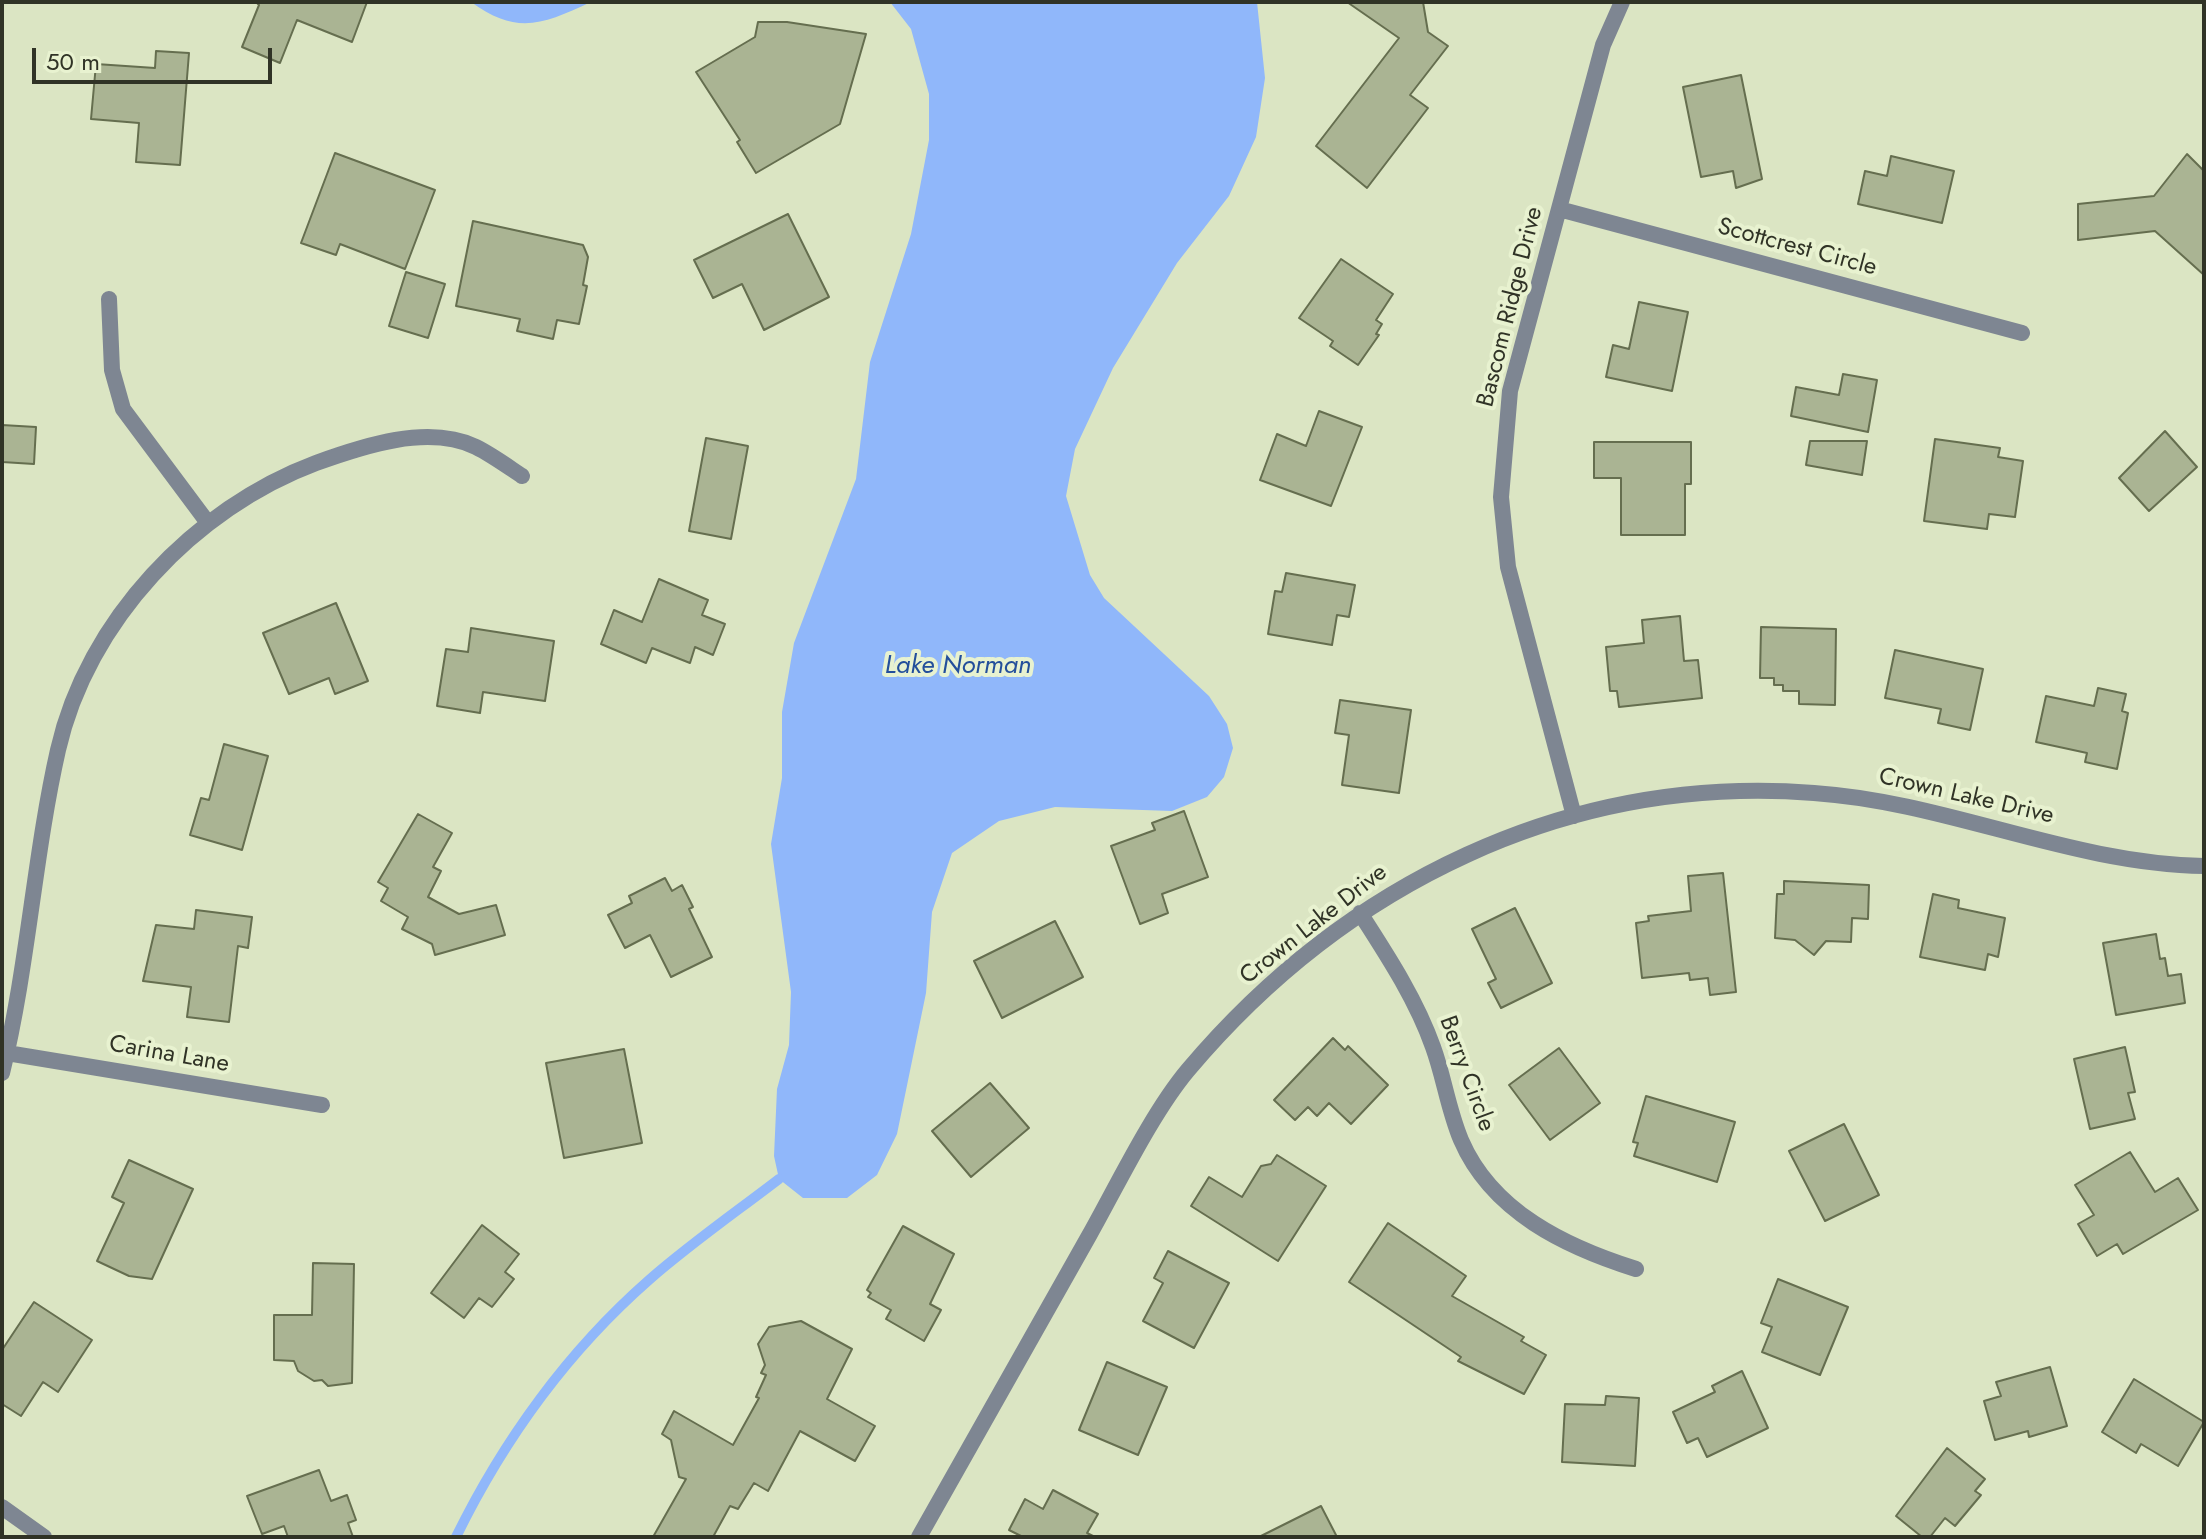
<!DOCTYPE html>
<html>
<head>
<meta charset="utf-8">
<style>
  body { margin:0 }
  #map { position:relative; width:2206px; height:1539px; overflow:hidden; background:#dbe5c3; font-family:Jost,sans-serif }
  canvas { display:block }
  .frame { position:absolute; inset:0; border:4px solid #303326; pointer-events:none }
  .scale { position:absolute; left:32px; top:48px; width:240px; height:36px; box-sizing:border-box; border:4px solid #303326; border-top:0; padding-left:10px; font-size:24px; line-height:28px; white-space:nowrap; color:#303326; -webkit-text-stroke:6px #e8f2d0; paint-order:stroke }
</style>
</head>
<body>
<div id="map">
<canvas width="2206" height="1539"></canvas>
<div class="frame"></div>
<div class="scale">50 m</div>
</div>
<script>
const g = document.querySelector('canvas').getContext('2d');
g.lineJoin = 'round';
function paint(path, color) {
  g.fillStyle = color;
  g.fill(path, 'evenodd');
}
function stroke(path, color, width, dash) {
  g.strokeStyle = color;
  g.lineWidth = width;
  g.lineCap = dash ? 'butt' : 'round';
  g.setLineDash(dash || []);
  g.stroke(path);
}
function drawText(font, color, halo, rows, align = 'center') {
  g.font = font + ' Jost,sans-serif';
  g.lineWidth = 8;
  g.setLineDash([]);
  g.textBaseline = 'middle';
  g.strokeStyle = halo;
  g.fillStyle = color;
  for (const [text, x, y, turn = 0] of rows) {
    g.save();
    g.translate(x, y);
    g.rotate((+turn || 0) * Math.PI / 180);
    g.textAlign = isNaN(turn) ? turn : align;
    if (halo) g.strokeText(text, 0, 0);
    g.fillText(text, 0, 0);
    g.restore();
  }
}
paint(new Path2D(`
  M 471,2 L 591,2 C 543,24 518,36 471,2 Z
  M 890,2 L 1257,2 L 1265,78 L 1256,137 L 1229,196 L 1177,263 L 1113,368 L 1075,449 L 1066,496 L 1090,575 L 1104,598 L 1209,696 L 1227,724 L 1233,748 L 1224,777 L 1207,797 L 1172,811 L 1055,807 L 999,821 L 952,853 L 932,912 L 926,993 L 897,1134 L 877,1175 L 847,1198 L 803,1198 L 779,1179 L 774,1156 L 777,1089 L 789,1045 L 791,992 L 771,844 L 782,778 L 782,712 L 794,643 L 856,479 L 870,362 L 911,234 L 929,140 L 929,94 L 911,29 Z`), '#90b7fa');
stroke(new Path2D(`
  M 456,1537 C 503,1441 568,1351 649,1280 C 690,1244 736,1212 779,1179`), '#90b7fa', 10);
const building = new Path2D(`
  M 256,2 L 367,2 L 352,42 L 297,20 L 280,63 L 242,47 L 259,5 Z
  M 1347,2 L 1423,2 L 1428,32 L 1448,46 L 1410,95 L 1428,108 L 1367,188 L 1316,146 L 1399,38 Z
  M 758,22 L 787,22 L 866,34 L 840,124 L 756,173 L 737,142 L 740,140 L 696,72 L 755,37 Z
  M 156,51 L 189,53 L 180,165 L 136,162 L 139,123 L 91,119 L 96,64 L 155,68 Z
  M 1741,75 L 1762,179 L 1736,188 L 1733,171 L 1701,177 L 1683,87 Z
  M 335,153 L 435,190 L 405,269 L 340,244 L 336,255 L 301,243 Z
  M 2187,154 L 2204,171 L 2204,275 L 2155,231 L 2078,240 L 2078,204 L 2154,196 Z
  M 1891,156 L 1954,171 L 1942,223 L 1858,204 L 1865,171 L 1887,176 Z
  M 788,214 L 829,297 L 764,330 L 742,284 L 713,298 L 694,260 Z
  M 473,221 L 583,245 L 588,257 L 583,285 L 587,286 L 579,324 L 557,320 L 553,339 L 517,331 L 520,319 L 456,306 Z
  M 1341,259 L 1393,294 L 1376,320 L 1382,324 L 1376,334 L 1379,335 L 1358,365 L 1330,346 L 1333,341 L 1299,318 Z
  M 406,272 L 445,284 L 428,338 L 389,326 Z
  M 1639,302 L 1688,312 L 1672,391 L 1606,377 L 1613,345 L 1629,349 Z
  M 1843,374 L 1877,380 L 1868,432 L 1791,416 L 1796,387 L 1839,395 Z
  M 1319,411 L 1362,427 L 1331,506 L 1260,480 L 1277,434 L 1306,446 Z
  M 2,425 L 36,427 L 34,464 L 2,462 Z
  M 2165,431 L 2197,467 L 2149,511 L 2119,478 Z
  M 706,438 L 748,446 L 731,539 L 689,531 Z
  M 1935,439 L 2000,448 L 1998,457 L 2023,461 L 2015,517 L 1989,514 L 1987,529 L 1924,521 Z
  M 1810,441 L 1867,441 L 1862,475 L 1806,465 Z
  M 1594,442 L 1691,442 L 1691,484 L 1685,484 L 1685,535 L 1621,535 L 1621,478 L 1594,478 Z
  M 1286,573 L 1355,585 L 1349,617 L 1337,615 L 1332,645 L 1268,634 L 1275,591 L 1282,592 Z
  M 659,579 L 708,600 L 702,615 L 725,624 L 713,655 L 695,647 L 690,663 L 652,648 L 646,663 L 601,644 L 614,610 L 642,622 Z
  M 336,603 L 368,681 L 335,694 L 329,678 L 289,694 L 263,633 Z
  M 1680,616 L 1684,661 L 1698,660 L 1702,698 L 1619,707 L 1617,691 L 1610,691 L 1606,647 L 1644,643 L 1642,620 Z
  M 1761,627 L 1836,629 L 1835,705 L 1799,704 L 1799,691 L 1783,691 L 1783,685 L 1774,685 L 1774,678 L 1760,678 Z
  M 471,628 L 554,641 L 545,701 L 483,692 L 480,713 L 437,706 L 446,649 L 468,652 Z
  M 1895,650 L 1983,669 L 1970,730 L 1938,723 L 1941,709 L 1885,698 Z
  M 2098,688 L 2126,694 L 2122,711 L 2128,713 L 2117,769 L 2085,762 L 2087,753 L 2036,742 L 2046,696 L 2094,706 Z
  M 1340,700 L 1411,710 L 1399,793 L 1342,785 L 1349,735 L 1335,733 Z
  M 224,744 L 268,756 L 242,850 L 190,835 L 201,798 L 209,800 Z
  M 1184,811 L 1208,877 L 1162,894 L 1168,913 L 1140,924 L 1111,846 L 1155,830 L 1152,823 Z
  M 418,814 L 452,833 L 433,867 L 441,871 L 428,897 L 459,914 L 496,905 L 505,935 L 435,955 L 432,944 L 402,929 L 408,917 L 381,901 L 388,888 L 378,882 Z
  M 1723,873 L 1736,992 L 1710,995 L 1708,978 L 1690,980 L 1689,973 L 1642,978 L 1636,923 L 1649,921 L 1648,916 L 1691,911 L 1688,876 Z
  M 665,878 L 672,891 L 682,885 L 693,907 L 689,909 L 712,957 L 671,977 L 650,935 L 625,948 L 608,915 L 632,903 L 629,896 Z
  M 1784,881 L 1869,885 L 1868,919 L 1852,918 L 1851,942 L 1826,941 L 1814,955 L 1795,940 L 1775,938 L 1777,894 L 1784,894 Z
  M 1933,894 L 1959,900 L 1958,908 L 2005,918 L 1998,957 L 1988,954 L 1985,970 L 1920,957 Z
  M 1515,908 L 1552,983 L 1501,1008 L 1488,983 L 1496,979 L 1472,929 Z
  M 196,910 L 252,917 L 248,948 L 238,946 L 229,1022 L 187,1017 L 191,987 L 143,981 L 156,925 L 194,929 Z
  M 1055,921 L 1083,977 L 1002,1018 L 974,961 Z
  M 2156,934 L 2160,959 L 2165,958 L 2168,976 L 2181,974 L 2185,1003 L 2116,1015 L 2103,943 Z
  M 1333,1038 L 1345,1050 L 1348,1046 L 1388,1085 L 1351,1124 L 1329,1103 L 1317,1116 L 1308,1107 L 1295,1120 L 1274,1100 Z
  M 2125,1047 L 2135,1092 L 2128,1093 L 2135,1119 L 2090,1129 L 2074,1059 Z
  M 1559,1048 L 1600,1103 L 1550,1140 L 1509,1085 Z
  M 624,1049 L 642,1143 L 564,1158 L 546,1063 Z
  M 990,1083 L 1029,1128 L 971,1177 L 932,1131 Z
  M 1646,1096 L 1735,1122 L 1717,1182 L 1634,1156 L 1638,1143 L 1633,1142 Z
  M 1844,1124 L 1879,1195 L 1825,1221 L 1789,1151 Z
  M 2130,1152 L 2155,1192 L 2178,1178 L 2198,1210 L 2123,1254 L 2117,1244 L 2097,1256 L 2078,1224 L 2094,1215 L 2075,1185 Z
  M 1277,1155 L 1326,1186 L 1278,1261 L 1191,1206 L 1209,1177 L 1242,1197 L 1261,1166 L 1271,1164 Z
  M 129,1160 L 193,1189 L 152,1279 L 129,1276 L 97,1261 L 124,1203 L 112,1197 Z
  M 1388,1223 L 1466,1276 L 1452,1296 L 1524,1337 L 1521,1341 L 1546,1355 L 1524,1394 L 1458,1361 L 1461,1357 L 1349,1282 Z
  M 482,1225 L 519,1254 L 505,1272 L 514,1279 L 492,1307 L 479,1298 L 464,1318 L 431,1293 Z
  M 903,1226 L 954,1254 L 930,1304 L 941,1310 L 924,1341 L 886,1319 L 891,1310 L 868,1297 L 871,1293 L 867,1290 Z
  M 1168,1251 L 1229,1283 L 1194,1348 L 1143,1321 L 1163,1283 L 1154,1278 Z
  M 313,1263 L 354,1264 L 352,1383 L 328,1386 L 322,1380 L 314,1381 L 298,1371 L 294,1361 L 274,1360 L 274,1315 L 312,1315 Z
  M 1778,1279 L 1848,1307 L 1820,1375 L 1762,1352 L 1772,1327 L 1761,1323 Z
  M 34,1302 L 92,1340 L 58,1392 L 43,1382 L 21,1416 L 2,1404 L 2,1350 Z
  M 801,1321 L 852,1349 L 827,1399 L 875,1426 L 855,1461 L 800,1431 L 768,1491 L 754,1483 L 738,1509 L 730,1506 L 713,1537 L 653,1537 L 686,1479 L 679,1477 L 671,1440 L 662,1434 L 674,1411 L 733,1445 L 759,1398 L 756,1397 L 766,1375 L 761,1373 L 765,1365 L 758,1344 L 769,1327 Z
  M 1107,1362 L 1167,1387 L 1138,1455 L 1079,1430 Z
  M 2050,1367 L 2067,1426 L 2029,1437 L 2028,1431 L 1995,1440 L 1984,1401 L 2001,1396 L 1996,1382 Z
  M 1742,1371 L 1768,1428 L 1707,1457 L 1698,1438 L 1687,1443 L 1673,1412 L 1715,1392 L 1712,1386 Z
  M 2134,1379 L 2204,1422 L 2178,1466 L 2141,1444 L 2136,1453 L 2102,1432 Z
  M 1606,1396 L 1639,1398 L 1635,1466 L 1562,1462 L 1565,1404 L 1605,1405 Z
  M 1947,1448 L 1985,1479 L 1975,1491 L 1981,1495 L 1955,1526 L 1945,1518 L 1930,1537 L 1922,1537 L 1896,1516 Z
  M 319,1470 L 331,1501 L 347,1495 L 356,1520 L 348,1523 L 353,1537 L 288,1537 L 284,1526 L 262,1534 L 247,1496 Z
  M 1053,1490 L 1098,1514 L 1087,1533 L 1095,1537 L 1023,1537 L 1009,1530 L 1025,1499 L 1043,1509 Z
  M 1321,1506 L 1337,1537 L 1259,1537 Z`);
paint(building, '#aab493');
stroke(building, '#656e4f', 2);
stroke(new Path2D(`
  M 1559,209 L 2022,333
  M 109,299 L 112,370 L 123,409 L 208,523
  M 1574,816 L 1508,567 L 1501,497 L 1510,391 L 1603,45 L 1622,2
  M 1360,913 C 1387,955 1416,999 1433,1047 C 1444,1077 1448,1109 1461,1140 C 1492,1212 1566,1247 1636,1269
  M 7,1053 L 322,1105
  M 2,1073 C 28,967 34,856 58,750 C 87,621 195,508 316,463 C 363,446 428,424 476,447 C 492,455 507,466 522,476
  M 2,1507 L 44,1537
  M 919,1537 C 976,1436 1033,1335 1090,1234 C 1118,1184 1152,1113 1188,1070 C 1345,884 1567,774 1814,793 C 1947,802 2071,864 2204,866`), '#7e8692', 16);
drawText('24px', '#303326', '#e8f2d0', [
  ["Scottcrest Circle",1797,248,15],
  ["Bascom Ridge Drive",1511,307,-76],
  ["Crown Lake Drive",1966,797,13],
  ["Crown Lake Drive",1314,925,-38],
  ["Carina Lane",169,1055,10],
  ["Berry Circle",1466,1074,70]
]);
drawText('italic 26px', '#234f9b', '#e8f2d0', [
  ["Lake Norman",958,667]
]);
</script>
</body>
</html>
